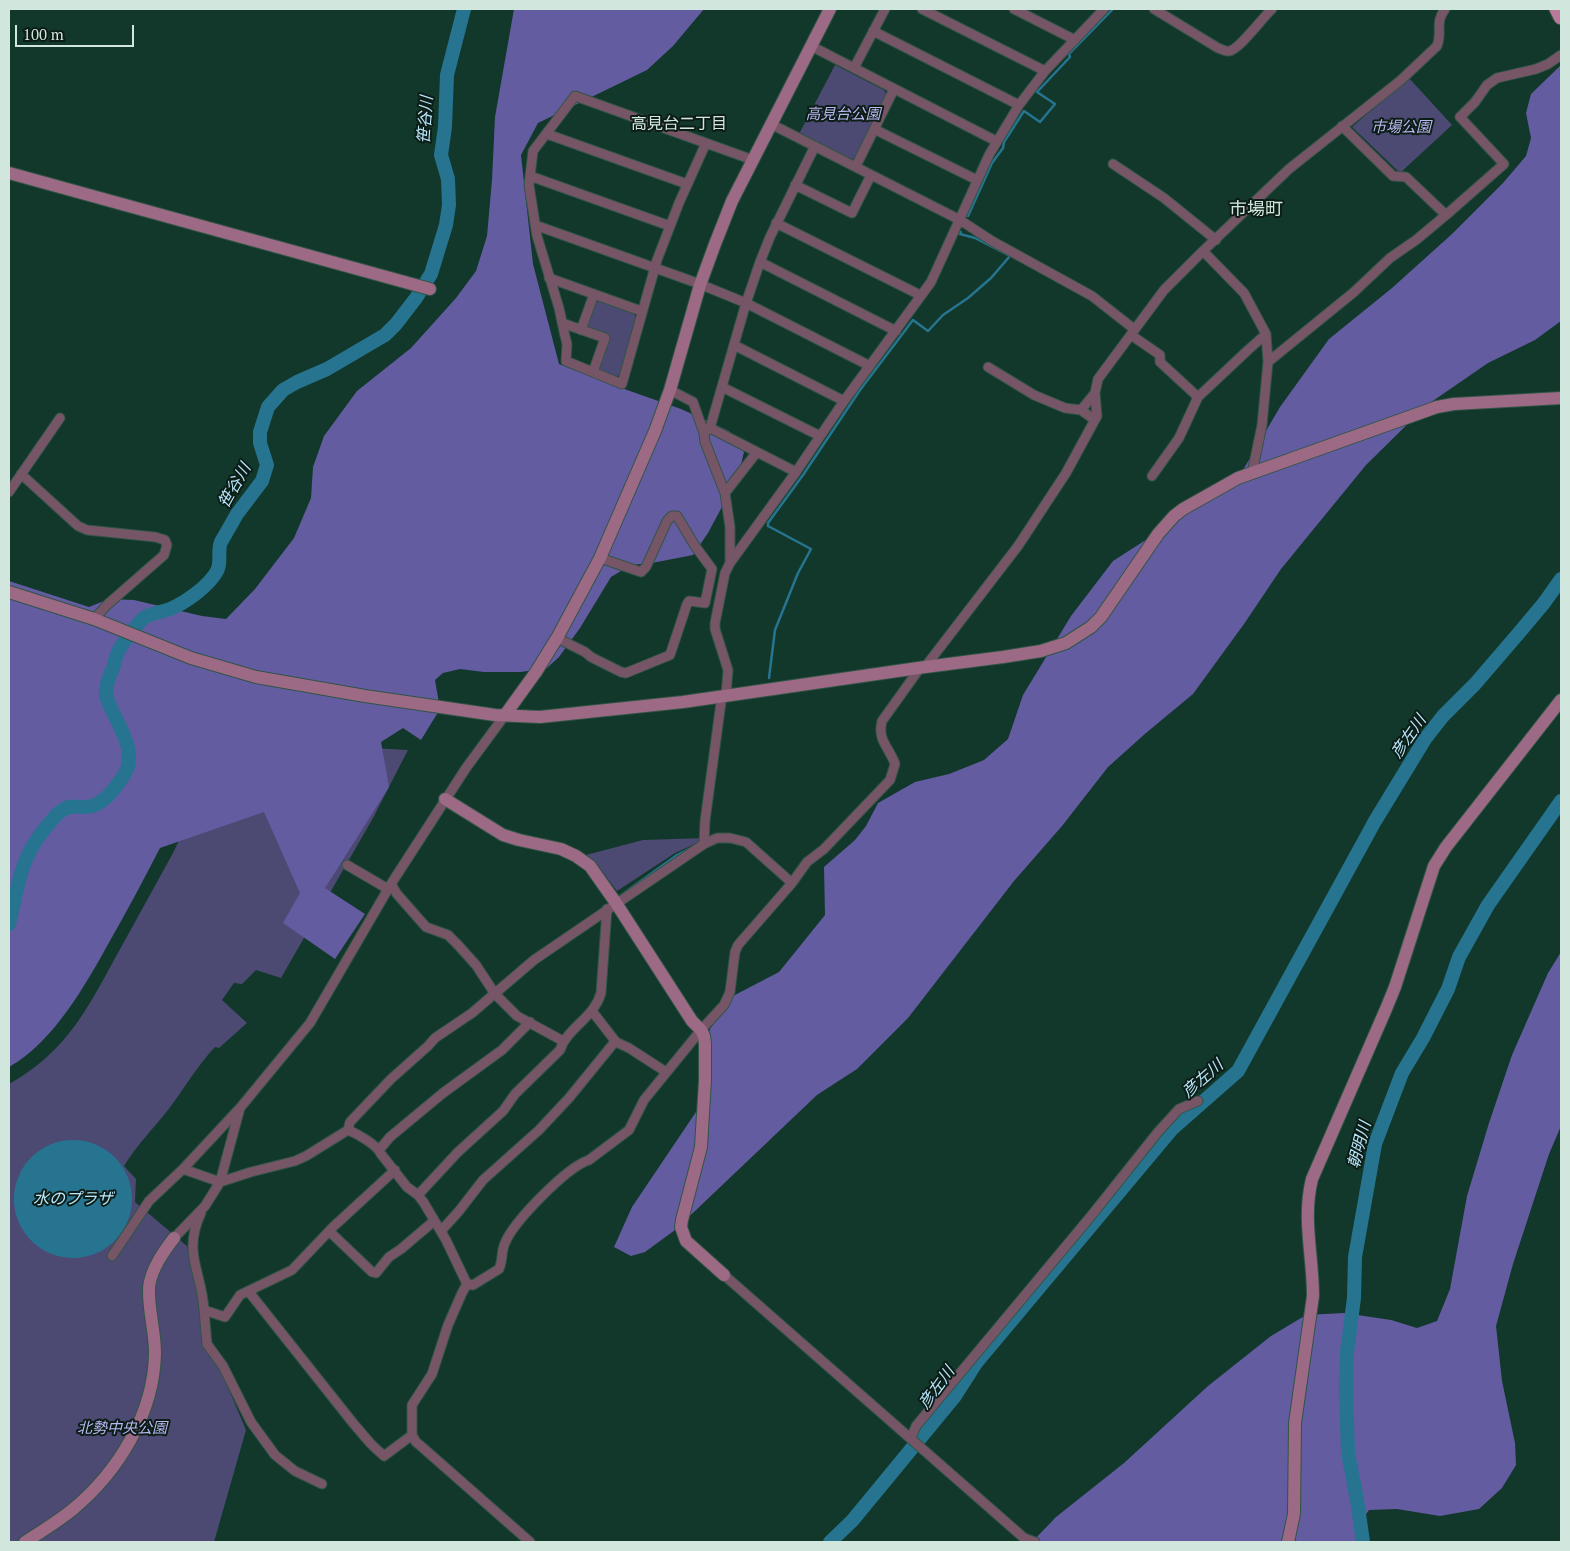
<!DOCTYPE html>
<html>
<head>
<meta charset="utf-8">
<style>
  body { margin:0 }
  #map { position:relative; width:1570px; height:1551px; overflow:hidden; background:#11382a; font-family:"PT Serif",serif }
  canvas { display:block }
  .frame { position:absolute; inset:0; border:10px solid #d1e6dc; pointer-events:none }
  .scale { position:absolute; left:15px; top:25px; width:119px; height:22px; box-sizing:border-box; border:2px solid #d1e6dc; border-top:0; padding-left:6px; font-size:15px; line-height:18px; white-space:nowrap; color:#d1e6dc; -webkit-text-stroke:4px #0c1c16; paint-order:stroke }
</style>
</head>
<body>
<div id="map">
<canvas width="1570" height="1551"></canvas>
<div class="frame"></div>
<div class="scale">100 m</div>
</div>
<script>
const g = document.querySelector('canvas').getContext('2d');
g.lineJoin = 'round';
function paint(path, color) {
  g.fillStyle = color;
  g.fill(path, 'evenodd');
}
function stroke(path, color, width, dash) {
  g.strokeStyle = color;
  g.lineWidth = width;
  g.lineCap = dash ? 'butt' : 'round';
  g.setLineDash(dash || []);
  g.stroke(path);
}
function drawText(font, color, halo, rows, align = 'center') {
  g.font = font + ' "PT Serif","Noto Sans JP",serif';
  g.lineWidth = 4;
  g.setLineDash([]);
  g.textBaseline = 'middle';
  g.strokeStyle = halo;
  g.fillStyle = color;
  for (const [text, x, y, turn = 0] of rows) {
    g.save();
    g.translate(x, y);
    g.rotate((+turn || 0) * Math.PI / 180);
    g.textAlign = isNaN(turn) ? turn : align;
    if (halo) g.strokeText(text, 0, 0);
    g.fillText(text, 0, 0);
    g.restore();
  }
}
paint(new Path2D(`
  M 835,65 L 884,90 L 887,95 L 855,158 L 850,160 L 799,134 Z
  M 1409,78 L 1452,125 L 1400,173 L 1352,127 Z
  M 594,298 L 633,312 L 636,317 L 620,375 L 614,377 L 597,370 L 608,337 L 585,329 Z
  M 372,748 L 408,750 L 373,818 L 281,978 L 256,970 L 242,984 L 234,983 L 222,1000 L 247,1023 L 219,1048 L 215,1047 C 197,1066 184,1089 168,1110 C 153,1129 136,1146 124,1166 L 136,1179 L 135,1202 L 187,1246 L 200,1309 L 220,1368 L 246,1430 L 214,1542 L 9,1542 L 9,1084 C 68,1051 88,1007 119,951 C 137,918 155,886 173,853 L 183,832 Z
  M 705,838 L 704,840 L 675,853 L 617,891 L 601,870 L 586,855 L 643,840 Z`), '#4c4973');
paint(new Path2D(`
  M 514,9 L 704,9 L 673,46 L 647,70 L 538,123 L 521,155 L 533,264 L 559,364 L 613,385 L 681,409 L 729,431 L 744,452 L 738,477 L 708,533 L 693,555 L 652,563 L 631,565 L 611,577 L 580,628 L 559,657 L 547,668 L 521,672 L 484,672 L 460,669 L 443,673 L 435,680 L 440,709 L 421,740 L 403,728 L 381,742 L 389,787 L 325,888 L 365,914 L 335,959 L 283,923 L 300,893 L 264,812 L 160,848 C 144,879 128,909 111,939 C 86,984 54,1042 9,1067 L 9,581 L 89,607 L 109,599 L 134,600 L 202,616 L 226,619 L 255,589 L 294,538 L 311,498 L 313,467 L 324,436 L 357,391 L 411,348 L 456,298 L 476,271 L 487,236 L 492,180 L 495,117 Z
  M 1561,65 L 1561,321 L 1535,340 L 1488,363 L 1427,405 L 1366,465 L 1281,569 L 1244,624 L 1193,694 L 1146,733 L 1108,767 L 1062,826 L 1014,881 L 908,1018 L 857,1069 L 817,1095 L 675,1230 L 645,1252 L 631,1256 L 614,1247 L 632,1207 L 698,1109 L 700,1063 L 710,1029 L 733,996 L 779,972 L 825,915 L 824,867 L 855,840 L 866,826 L 878,803 L 915,782 L 949,774 L 984,760 L 1008,739 L 1023,695 L 1071,616 L 1113,561 L 1158,532 L 1243,470 L 1280,407 L 1329,339 L 1392,288 L 1452,234 L 1503,183 L 1526,156 L 1531,138 L 1526,113 L 1531,94 Z
  M 1561,952 L 1561,1126 L 1549,1154 L 1513,1264 L 1496,1326 L 1502,1381 L 1515,1443 L 1516,1465 L 1502,1488 L 1479,1509 L 1440,1516 L 1397,1509 L 1369,1510 L 1360,1523 L 1359,1542 L 1032,1542 L 1056,1517 L 1124,1463 L 1208,1386 L 1271,1336 L 1306,1315 L 1344,1313 L 1391,1320 L 1417,1328 L 1437,1321 L 1450,1289 L 1467,1196 L 1489,1123 L 1512,1055 L 1548,973 Z`), '#635ca1');
paint(new Path2D(`
  M14 1199a59 59 0 1 1 118 0a59 59 0 1 1-118 0Z`), '#277491');
stroke(new Path2D(`
  M 968,216 L 992,163 L 1003,148 L 1004,142 L 1024,111 L 1040,122 L 1055,104 L 1037,92 L 1070,57 L 1069,54 L 1113,9
  M 769,678 L 775,630 L 798,573 L 811,549 L 768,526 L 768,523 L 803,475 L 860,390 L 913,320 L 928,331 L 943,315 L 968,298 L 991,278 L 1010,256 L 975,238 L 960,234 L 961,232
  M 620,896 L 677,855 L 691,848`), '#277491', 2.5);
stroke(new Path2D(`
  M 9,924 C 19,884 19,859 47,826 C 52,821 56,813 63,810 C 69,805 77,807 85,807 C 103,807 115,788 124,775 C 138,754 120,728 111,708 C 108,702 105,696 106,690 C 107,683 110,674 113,668 C 115,662 116,655 119,650 C 122,644 140,620 145,617 C 152,613 162,612 170,609 C 185,603 209,586 217,571 C 222,562 217,551 221,542 L 237,514 L 262,481 L 267,465 L 260,443 L 260,432 L 268,407 L 283,390 L 297,382 L 327,369 L 385,335 L 396,324 L 416,298 L 431,274 L 446,225 L 449,205 L 448,179 L 441,155 L 445,127 L 447,75 L 464,9
  M 830,1542 L 852,1521 L 955,1396 L 976,1363 L 1172,1129 L 1238,1071 L 1375,821 L 1425,739 L 1443,716 L 1475,684 L 1518,634 L 1544,603 L 1561,579
  M 1363,1542 L 1357,1500 L 1348,1453 L 1346,1390 L 1347,1352 L 1354,1298 L 1355,1257 L 1375,1144 L 1402,1073 L 1423,1038 L 1448,989 L 1459,957 L 1488,905 L 1561,801`), '#277491', 14);
const street = new Path2D(`
  M 922,9 L 1045,71
  M 1014,9 L 1075,40
  M 1154,9 L 1218,48 C 1221,49 1226,52 1229,51 C 1239,50 1263,17 1272,9
  M 873,31 L 1019,105
  M 811,46 L 996,141
  M 854,68 L 885,9
  M 771,124 L 960,220 L 992,241 L 1092,296 L 1134,329
  M 1342,126 L 1393,176 L 1406,177 L 1446,215 L 1504,164 L 1460,117 L 1475,102 L 1487,85 L 1497,78 L 1536,69 L 1548,64 L 1561,55
  M 874,129 L 977,180
  M 547,134 L 687,184
  M 706,143 L 679,203 L 657,260 L 622,384 L 566,361 L 567,344 L 565,336 L 559,308 L 537,236 L 529,185 L 533,151 L 575,96 L 753,160
  M 1113,164 L 1164,198 L 1216,240
  M 856,166 L 894,89
  M 530,176 L 670,226
  M 795,185 L 852,213 L 871,175
  M 776,223 L 920,295
  M 535,225 L 697,283 L 746,303 L 870,366
  M 1203,251 L 1244,293 L 1266,334 L 1268,362 L 1354,292 L 1390,258 L 1416,240 L 1446,215
  M 760,262 L 896,331
  M 549,278 L 641,311
  M 562,323 L 605,338 L 593,372
  M 581,330 L 594,294
  M 1131,335 L 1160,355 L 1160,362 L 1198,397
  M 734,345 L 844,401
  M 988,367 L 1034,395 L 1065,408 L 1081,410 L 1095,420
  M 722,387 L 820,436
  M 670,390 L 693,402 L 704,433
  M 1081,410 L 1095,393
  M 710,428 L 796,472
  M 1252,473 L 1262,425 L 1268,362
  M 21,474 L 78,526 L 87,530 L 155,537 L 165,540 L 167,545 L 164,555 L 108,604 L 94,619
  M 1152,476 L 1179,438 L 1198,397 L 1248,350 L 1266,334
  M 9,492 L 60,418
  M 725,493 L 757,452
  M 730,563 L 730,527 L 725,493 L 705,442 L 704,433 L 710,428 L 746,303 L 760,262 L 770,237 L 815,146
  M 557,638 L 585,652 L 591,657 L 621,672 L 626,673 L 670,655 L 687,604 L 689,601 L 705,603 L 712,569 L 695,546 L 677,516 L 672,516 L 667,521 L 646,567 L 641,572 L 600,558
  M 925,667 L 1018,546 L 1066,473 L 1097,416 L 1095,393 L 1098,379 L 1164,290 L 1203,251 L 1289,169 L 1401,80 L 1437,46 C 1443,31 1434,24 1445,9
  M 726,695 L 728,670 L 715,629 L 715,623 L 725,573 L 730,563 L 796,472 L 844,401 L 931,282 L 989,155 L 1019,105 L 1045,71 L 1104,9
  M 704,844 L 705,821 L 722,695
  M 347,865 L 388,889
  M 391,884 L 397,894 L 426,927 L 448,935 L 458,945 L 476,965 L 495,994 L 517,1016 L 563,1041
  M 592,1011 L 616,1042
  M 348,1130 C 358,1134 377,1145 381,1154 L 407,1187 L 418,1195 L 424,1203 L 446,1240 L 467,1284
  M 379,1150 L 390,1137 L 443,1093 L 502,1050 L 530,1022
  M 183,1169 L 220,1182 L 251,1172 L 295,1161 L 306,1156 L 348,1130 L 350,1122 L 391,1079 L 428,1046 L 435,1038 L 472,1013 L 534,960 L 704,844 L 717,838 L 730,838 L 746,842 L 792,883
  M 418,1195 L 458,1152 L 503,1111 L 515,1094 L 560,1050 C 567,1028 594,1018 601,993 L 607,909
  M 201,1213 C 182,1253 202,1272 204,1310 L 225,1317 L 240,1295 L 292,1270 L 333,1227 L 395,1170
  M 329,1231 L 372,1272 L 376,1273 L 389,1257 L 401,1249 L 434,1221
  M 441,1231 L 459,1211 L 483,1180 L 539,1130 L 569,1098 L 613,1044 L 616,1042 L 629,1048 L 666,1072
  M 174,1238 L 205,1206 L 220,1182 L 240,1108 L 310,1023 L 391,884 L 466,768 L 505,715
  M 112,1256 L 149,1201 L 183,1169 L 238,1110
  M 724,1275 L 1024,1538 L 1035,1542
  M 467,1284 L 473,1285 L 499,1269 C 503,1261 501,1251 505,1243 C 514,1221 567,1167 589,1160 L 629,1130 L 644,1100 L 701,1030 L 724,1005 L 730,992 L 735,952 L 738,945 L 792,883 L 807,862 L 824,849 L 890,780 L 895,764 C 889,747 877,740 882,721 L 920,668
  M 467,1284 L 462,1293 L 448,1325 L 432,1374 L 412,1405 L 412,1435 L 416,1442 L 422,1447 L 530,1542
  M 249,1292 L 353,1423 L 371,1444 L 384,1456 L 412,1435
  M 204,1310 L 207,1344 L 223,1366 L 251,1422 L 275,1455 L 295,1471 L 322,1484
  M 911,1438 L 916,1426 L 1091,1216 L 1158,1132 L 1179,1109 L 1198,1101`);
const secondary = new Path2D(`
  M 9,173 L 430,289
  M 9,592 L 94,619 L 191,658 L 256,677 L 365,696 L 495,715 L 540,717 L 683,702 L 925,667 L 1003,657 L 1041,651 L 1066,643 L 1091,627 L 1101,617 L 1158,534 L 1174,516 L 1183,509 L 1238,478 L 1252,473 L 1437,407 L 1454,404 L 1561,398
  M 505,715 L 536,672 L 557,638 L 600,558 L 655,431 L 670,390 L 700,285 L 715,244 L 732,201 L 830,9
  M 445,799 L 503,835 L 519,840 L 561,849 L 576,856 L 590,866 L 616,903 L 692,1021 L 701,1030 L 704,1036 L 705,1044 L 705,1080 L 701,1147 L 682,1220 L 681,1227 L 686,1241 L 724,1275
  M 25,1542 C 41,1532 57,1522 72,1510 C 118,1472 154,1414 155,1353 C 155,1332 149,1313 149,1292 C 148,1274 163,1252 174,1238
  M 1288,1542 L 1294,1514 L 1295,1423 L 1313,1296 C 1313,1255 1302,1219 1312,1179 L 1386,1009 L 1395,987 L 1434,866 L 1446,847 L 1561,700`);
const primary = new Path2D(`
  M 1557,9 L 1561,17`);
stroke(street, '#305446', 11);
stroke(secondary, '#305446', 14);
stroke(primary, '#305446', 17);
stroke(street, '#765666', 9);
stroke(secondary, '#9c6a84', 12);
stroke(primary, '#b9799b', 15);
drawText('italic 15px', '#bab7f1', '#0c1c16', [
  ["高見台公園",843,115],
  ["市場公園",1401,128],
  ["北勢中央公園",122,1429]
]);
drawText('italic 16px', '#b9e7fb', '#0c1c16', [
  ["笹谷川",426,120,-86],
  ["笹谷川",235,486,-60],
  ["彦左川",1409,737,-55],
  ["彦左川",1203,1079,-41],
  ["朝明川",1360,1145,-75],
  ["水のプラザ",73,1199],
  ["彦左川",937,1388,-54]
]);
drawText('16px', '#d1e6dc', '#0c1c16', [
  ["高見台二丁目",679,124]
]);
drawText('18px', '#d1e6dc', '#0c1c16', [
  ["市場町",1256,210]
]);
</script>
</body>
</html>
